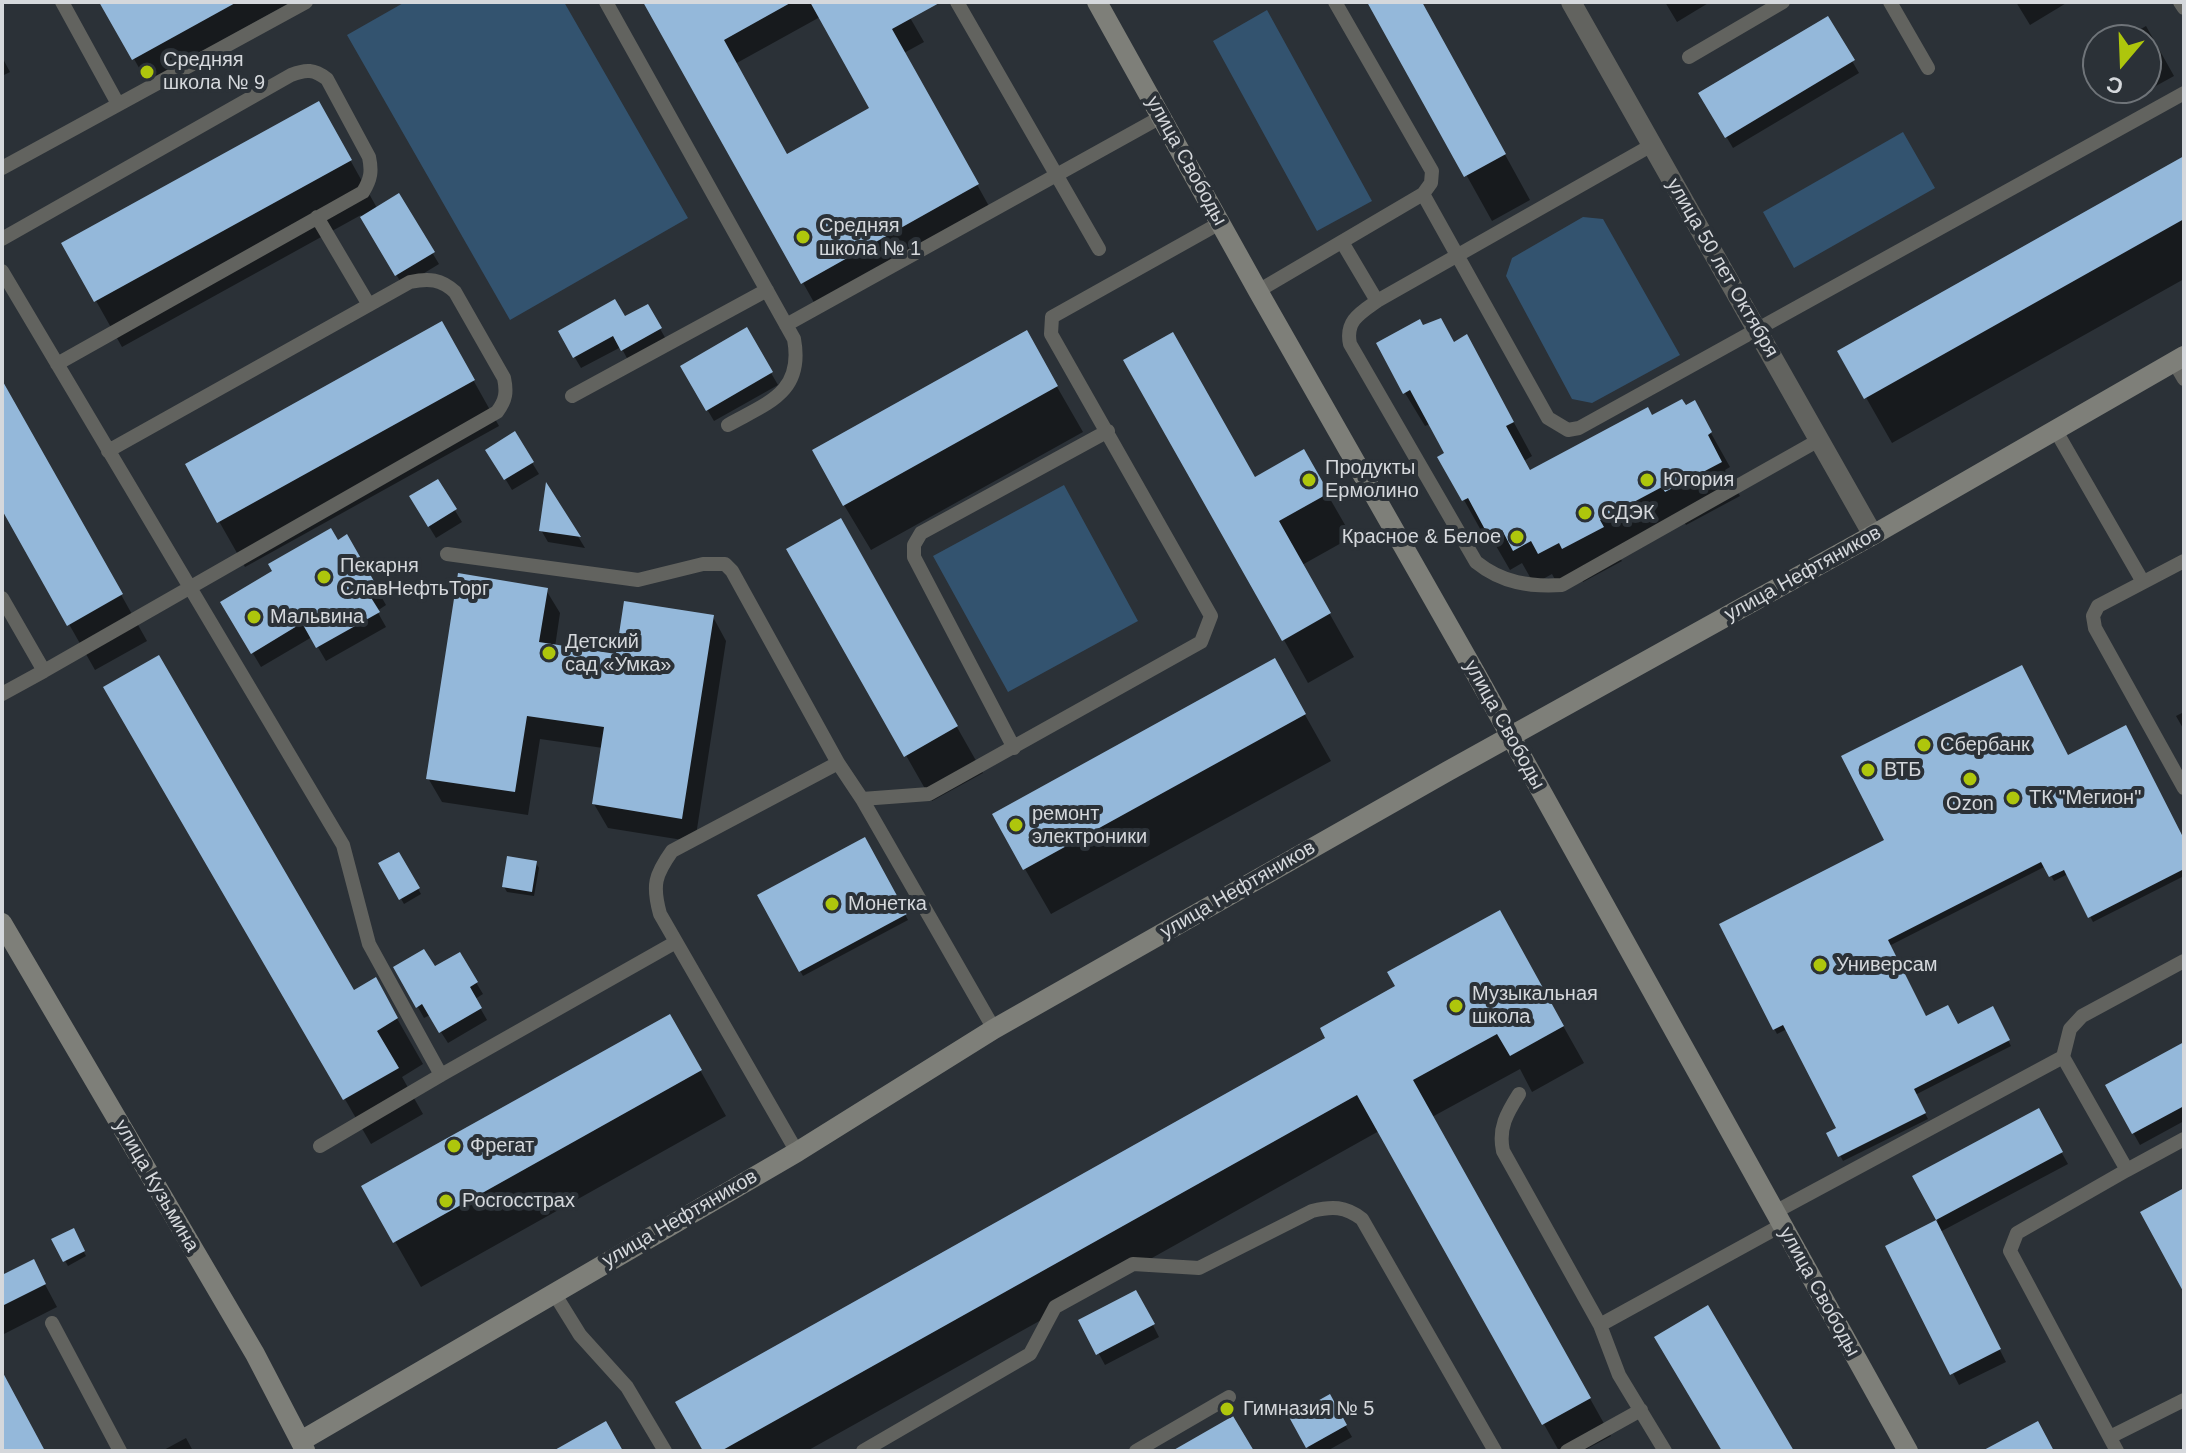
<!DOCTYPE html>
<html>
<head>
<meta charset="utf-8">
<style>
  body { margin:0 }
  #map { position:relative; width:2186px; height:1453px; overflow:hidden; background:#2b3137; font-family:Arial,sans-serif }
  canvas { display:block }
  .frame { position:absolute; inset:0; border:4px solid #d5d8dc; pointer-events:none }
  .north { position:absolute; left:2082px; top:24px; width:80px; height:80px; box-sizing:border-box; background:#2b3137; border:2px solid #6f7479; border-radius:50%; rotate:199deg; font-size:22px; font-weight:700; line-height:32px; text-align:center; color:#d5d8dc }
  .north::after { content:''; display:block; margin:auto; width:28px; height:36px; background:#aec60c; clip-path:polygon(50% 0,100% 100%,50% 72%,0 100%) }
</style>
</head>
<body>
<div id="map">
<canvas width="2186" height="1453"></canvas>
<div class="frame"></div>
<div class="north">С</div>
</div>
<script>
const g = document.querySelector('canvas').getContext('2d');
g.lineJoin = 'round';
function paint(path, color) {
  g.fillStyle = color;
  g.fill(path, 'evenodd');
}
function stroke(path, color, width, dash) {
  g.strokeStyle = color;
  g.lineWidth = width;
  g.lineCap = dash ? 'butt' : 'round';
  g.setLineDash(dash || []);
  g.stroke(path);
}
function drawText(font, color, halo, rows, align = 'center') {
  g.font = font + ' Arial,sans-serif';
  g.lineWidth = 8;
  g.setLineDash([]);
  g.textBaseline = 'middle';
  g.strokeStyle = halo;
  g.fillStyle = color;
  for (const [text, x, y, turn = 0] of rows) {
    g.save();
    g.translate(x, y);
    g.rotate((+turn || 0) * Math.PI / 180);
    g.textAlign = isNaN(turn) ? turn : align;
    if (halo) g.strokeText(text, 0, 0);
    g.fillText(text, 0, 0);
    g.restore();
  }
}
paint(new Path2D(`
  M 405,2 L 564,2 L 688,218 L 510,320 L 347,35 Z
  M 1267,10 L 1372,201 L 1317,231 L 1213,41 Z
  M 1903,132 L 1935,188 L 1794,268 L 1763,212 Z
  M 1583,217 L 1603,219 L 1680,355 L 1592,403 L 1572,399 L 1506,276 L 1512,258 Z
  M 1064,485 L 1138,621 L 1008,692 L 933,556 Z`), '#33536f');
paint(new Path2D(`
  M 102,2 L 291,2 L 147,82 Z
  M 652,2 L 901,2 L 924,42 L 904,53 L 990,208 L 816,306 L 647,5 ZM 820,17 L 871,109 L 787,156 L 735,64 Z
  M 1370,2 L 1421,2 L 1530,200 L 1492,221 Z
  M 1665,2 L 1710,2 L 1677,22 Z
  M 2016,2 L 2068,2 L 2030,25 Z
  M 1827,18 L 1859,73 L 1733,148 L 1701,94 Z
  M 2146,26 L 2174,76 L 2134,98 L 2128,88 L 2146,88 L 2146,40 L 2122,40 Z
  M 2,57 L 10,72 L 2,76 Z
  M 344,149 L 377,208 L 398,196 L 439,264 L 403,286 L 361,215 L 122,347 L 64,244 Z
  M 2184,158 L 2184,279 L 1892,443 L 1840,352 Z
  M 647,306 L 667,341 L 629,362 L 621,347 L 581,368 L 560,332 L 624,319 Z
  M 1423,328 L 1454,344 L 1486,371 L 1532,456 L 1524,461 L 1530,472 L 1652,418 L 1694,403 L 1730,467 L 1725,470 L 1740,496 L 1686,525 L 1683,520 L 1618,555 L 1622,561 L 1583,582 L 1580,576 L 1559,587 L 1552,574 L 1534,584 L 1522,563 L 1510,570 L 1488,532 L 1483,534 L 1464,500 L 1446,454 L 1430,424 L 1425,426 L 1405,393 Z
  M 746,330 L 778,385 L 714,421 L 682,367 Z
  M 1026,333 L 1083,432 L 871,550 L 844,505 Z
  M 467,369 L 499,426 L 245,567 L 187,465 Z
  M 2,382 L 147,641 L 95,670 L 2,506 Z
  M 514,434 L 539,474 L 512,490 L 488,450 Z
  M 1303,452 L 1352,537 L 1302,565 L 1354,657 L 1308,683 L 1284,640 L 1254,480 Z
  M 437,481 L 462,522 L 436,538 L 411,497 Z
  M 548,488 L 579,538 L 585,548 L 548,542 L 541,530 Z
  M 840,521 L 983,773 L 932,801 L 789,550 Z
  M 347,537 L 386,605 L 377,611 L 386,627 L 326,661 L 312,637 L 261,667 L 223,603 L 275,572 Z
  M 546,590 L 560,613 L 555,647 L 617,656 L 713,617 L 726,641 L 695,842 L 608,828 L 594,804 L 603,748 L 540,739 L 528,815 L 442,802 L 428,778 Z
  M 106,688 L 353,993 L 375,980 L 423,1064 L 402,1077 L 423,1114 L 371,1144 Z
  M 1300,706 L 1331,761 L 1051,914 L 1025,869 Z
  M 2184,712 L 2184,730 L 2176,716 Z
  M 2067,758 L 2184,843 L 2184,876 L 2093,922 L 2068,874 L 2054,881 L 2046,866 L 1889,946 L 1926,1019 L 1957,1027 L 1992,1009 L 2011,1046 L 1915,1095 L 1928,1119 L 1843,1161 L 1829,1134 L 1838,1129 L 1787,1029 L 1777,1034 L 1721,925 Z
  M 864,839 L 908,920 L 803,976 L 759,896 Z
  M 398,854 L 421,894 L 404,904 L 381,864 Z
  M 536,863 L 539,868 L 534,896 L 507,892 L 504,887 Z
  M 1518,946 L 1584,1063 L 1532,1092 L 1520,1069 L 1432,1117 L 1611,1436 L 1583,1451 L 1559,1451 L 1379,1131 L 807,1451 L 706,1451 Z
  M 459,954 L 483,994 L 475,999 L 487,1020 L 448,1043 L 430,1015 L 424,1018 L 396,968 L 434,969 Z
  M 670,1017 L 726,1116 L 421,1287 L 364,1187 Z
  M 2184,1044 L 2184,1121 L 2140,1145 L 2107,1086 Z
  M 2038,1111 L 2068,1164 L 1940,1232 L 2006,1362 L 1959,1385 L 1888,1247 L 1938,1221 L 1914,1177 Z
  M 73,1231 L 86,1256 L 68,1266 L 54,1240 Z
  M 33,1262 L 57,1307 L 2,1335 L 2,1278 Z
  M 1136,1292 L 1159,1337 L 1105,1365 L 1081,1321 Z
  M 1329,1397 L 1352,1437 L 1327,1451 L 1310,1451 L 1292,1418 Z
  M 186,1438 L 193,1451 L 162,1451 Z`), '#0007');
paint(new Path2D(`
  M 99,2 L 237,2 L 132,60 Z
  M 643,2 L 792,2 L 724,40 L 787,154 L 869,108 L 810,2 L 941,2 L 892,29 L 979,184 L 801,284 Z
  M 1367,2 L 1422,2 L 1506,154 L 1464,177 Z
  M 1828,16 L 1855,60 L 1725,138 L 1698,93 Z
  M 319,101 L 352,160 L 94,302 L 61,243 Z
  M 2184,156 L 2184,219 L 1864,399 L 1837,351 Z
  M 399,193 L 435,252 L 395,276 L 360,217 Z
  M 615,299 L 625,316 L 648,304 L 662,328 L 621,351 L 613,336 L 573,358 L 558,331 Z
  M 1441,318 L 1454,342 L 1467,334 L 1514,422 L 1506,426 L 1530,470 L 1648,407 L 1652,415 L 1682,399 L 1686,405 L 1695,400 L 1712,432 L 1708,435 L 1722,462 L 1665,492 L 1662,487 L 1600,520 L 1604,527 L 1562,549 L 1559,543 L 1538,554 L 1531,541 L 1513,551 L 1502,530 L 1489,537 L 1468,498 L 1462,501 L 1437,457 L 1444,453 L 1410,390 L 1403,394 L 1376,343 L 1420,319 L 1423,325 Z
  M 442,321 L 475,380 L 217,523 L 185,464 Z
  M 747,327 L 773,372 L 706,411 L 680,366 Z
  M 1027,330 L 1058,386 L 843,506 L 812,450 Z
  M 1173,332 L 1255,477 L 1304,449 L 1329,493 L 1279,521 L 1331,613 L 1282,641 L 1123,360 Z
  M 2,380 L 123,594 L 67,626 L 2,510 Z
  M 515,431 L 534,462 L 504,480 L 485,450 Z
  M 438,479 L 457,509 L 428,527 L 409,496 Z
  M 546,482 L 581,537 L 539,531 Z
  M 841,518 L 958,726 L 904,757 L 786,549 Z
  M 331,528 L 338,540 L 347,534 L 379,590 L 370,596 L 380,612 L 316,648 L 302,623 L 251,654 L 220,602 L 272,571 L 268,564 Z
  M 458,573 L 548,588 L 539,642 L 616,654 L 624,601 L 714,615 L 682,819 L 592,804 L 604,727 L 527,716 L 515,792 L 426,779 Z
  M 159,655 L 354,990 L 376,977 L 398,1018 L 377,1031 L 399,1068 L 343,1100 L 103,687 Z
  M 1275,658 L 1306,714 L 1023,870 L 992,814 Z
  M 2022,665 L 2068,755 L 2126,725 L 2184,839 L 2184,869 L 2088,918 L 2064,870 L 2049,877 L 2041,862 L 1888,940 L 1926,1016 L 1948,1005 L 1958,1024 L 1993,1006 L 2010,1040 L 1914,1089 L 1926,1113 L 1838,1157 L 1826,1133 L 1836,1128 L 1783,1025 L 1773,1030 L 1719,924 L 1884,840 L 1841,756 Z
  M 865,837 L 907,914 L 799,972 L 757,895 Z
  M 399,852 L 420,888 L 399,900 L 378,863 Z
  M 507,856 L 537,861 L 532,892 L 502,887 Z
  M 1500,910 L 1564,1026 L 1510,1056 L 1497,1034 L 1413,1080 L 1591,1398 L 1542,1425 L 1357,1095 L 721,1451 L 703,1451 L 675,1402 L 1325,1038 L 1320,1028 L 1395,986 L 1387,972 Z
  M 424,949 L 435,966 L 460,952 L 478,982 L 470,987 L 482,1008 L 439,1033 L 422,1004 L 416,1008 L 393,967 Z
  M 670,1014 L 702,1070 L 393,1243 L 361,1186 Z
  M 2184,1042 L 2184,1106 L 2132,1134 L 2105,1085 Z
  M 2039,1108 L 2063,1152 L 1936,1220 L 1912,1176 Z
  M 2184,1188 L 2184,1293 L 2140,1212 Z
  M 1936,1220 L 2001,1349 L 1950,1375 L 1885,1246 Z
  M 74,1228 L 85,1251 L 63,1262 L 51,1239 Z
  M 34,1259 L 46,1284 L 2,1306 L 2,1275 Z
  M 1136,1290 L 1155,1324 L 1096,1355 L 1078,1320 Z
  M 1708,1305 L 1794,1451 L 1722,1451 L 1654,1337 Z
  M 2,1371 L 45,1451 L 2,1451 Z
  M 1330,1394 L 1347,1425 L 1306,1448 L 1289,1417 Z
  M 1233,1416 L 1254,1451 L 1172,1451 Z
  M 606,1421 L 623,1451 L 553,1451 Z
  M 2038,1421 L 2054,1451 L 1982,1451 Z`), '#94b8da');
stroke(new Path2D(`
  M 62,2 L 118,104
  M 606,2 L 794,339 C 804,393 767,403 728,425
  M 957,2 L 1099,249
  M 1890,2 L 1928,68
  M 2180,2 L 2184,8
  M 1689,57 L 1783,2
  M 1652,145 L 1377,301 C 1360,313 1345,321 1350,344 L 1476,562 C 1502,583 1530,587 1562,585 L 1819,440
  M 2,168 L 306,2
  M 1423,194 L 1548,418 L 1568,430 L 1579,428 L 2184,93
  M 317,217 L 369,305
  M 2,239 L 291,75 C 306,69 314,69 327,79 L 369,157 C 372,171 371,179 363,192 L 57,364
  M 1342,242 L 1377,301
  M 2,271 L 343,845 L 369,944 L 441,1075 L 676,942
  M 1258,291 L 1423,194 L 1431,183 L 1432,171 L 1335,2
  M 786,325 L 1161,117
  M 2174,362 L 2184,379
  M 572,396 L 767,290
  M 2056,431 L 2143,582
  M 447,554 L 638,580 L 703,564 L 725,564 L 732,571 L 838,763
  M 2184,561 L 2098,606 L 2093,616 L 2095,628 L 2184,788
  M 2,598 L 44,671 L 2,694
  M 44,671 L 497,412 C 506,400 507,392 504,378 L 455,292 C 441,279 429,278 410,282 L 108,451
  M 1014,748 L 914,557 L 914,545 L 921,533 L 1108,431
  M 862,799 L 994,1029
  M 2063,1057 L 2070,1029 L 2082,1016 L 2184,961
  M 1519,1094 C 1507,1113 1498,1128 1503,1151 L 1600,1325
  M 320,1146 L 441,1075
  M 797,1152 L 660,914 C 652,885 655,875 672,851 L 838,763 L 862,799 L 929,794 L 1201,642 L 1211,616 L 1051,334 L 1052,317 L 1220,223
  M 2127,1170 L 2184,1139
  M 1775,1212 L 2063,1057 L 2127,1170 L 2017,1233 L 2010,1251 L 2117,1451
  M 554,1293 L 580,1335 L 627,1387 L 665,1451
  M 52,1323 L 120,1451
  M 2110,1437 L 2184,1400
  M 863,1451 L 1030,1354 L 1055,1307 L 1133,1264 L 1199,1268 L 1312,1211 C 1332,1206 1345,1206 1362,1219 L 1495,1451
  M 1136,1451 L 1229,1397
  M 1567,1451 L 1641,1410
  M 1665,1451 L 1619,1375 L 1600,1325 L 1782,1225`), '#62635f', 14);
stroke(new Path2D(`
  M 1571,2 L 1873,535`), '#62635f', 20);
stroke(new Path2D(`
  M 1097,2 L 1258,291 L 1476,674 L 1908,1451
  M 2,923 L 255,1354 L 305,1450
  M 301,1441 L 797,1152 L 994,1029 L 1448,771 L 1873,535 L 2184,356`), '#7e7f79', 20);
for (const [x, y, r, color] of [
  [147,72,8,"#aec60c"],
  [803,237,8,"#aec60c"],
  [1309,480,8,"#aec60c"],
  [1647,480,8,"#aec60c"],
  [1585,513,8,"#aec60c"],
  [1517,537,8,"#aec60c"],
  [324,577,8,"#aec60c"],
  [254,617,8,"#aec60c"],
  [549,653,8,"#aec60c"],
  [1924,745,8,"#aec60c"],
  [1868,770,8,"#aec60c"],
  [1970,779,8,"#aec60c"],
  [2013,798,8,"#aec60c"],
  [1016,825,8,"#aec60c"],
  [832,904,8,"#aec60c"],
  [1820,965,8,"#aec60c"],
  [1456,1006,8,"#aec60c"],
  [454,1146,8,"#aec60c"],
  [446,1201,8,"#aec60c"],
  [1227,1409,8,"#aec60c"]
]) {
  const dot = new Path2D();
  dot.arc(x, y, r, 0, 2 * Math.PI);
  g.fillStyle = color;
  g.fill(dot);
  stroke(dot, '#2b3137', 3);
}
drawText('20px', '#d5d8dc', '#2b3137', [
  ["Средняя",163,60],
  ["школа № 9",163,83],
  ["Средняя",819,226],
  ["школа № 1",819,249],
  ["Продукты",1325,468],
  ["Ермолино",1325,491],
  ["Югория",1663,480],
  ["СДЭК",1601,513],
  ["Красное & Белое",1501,537,"right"],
  ["Пекарня",340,566],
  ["СлавНефтьТорг",340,589],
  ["Мальвина",270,617],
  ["Детский",565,642],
  ["сад «Умка»",565,665],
  ["Сбербанк",1940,745],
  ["ВТБ",1884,770],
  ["ТК \"Мегион\"",2029,798],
  ["Ozon",1970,804,"center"],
  ["ремонт",1032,814],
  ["электроники",1032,837],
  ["Монетка",848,904],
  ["Универсам",1836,965],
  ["Музыкальная",1472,994],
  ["школа",1472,1017],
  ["Фрегат",470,1146],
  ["Росгосстрах",462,1201],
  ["Гимназия № 5",1243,1409]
], 'left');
drawText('20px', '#d5d8dc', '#2b3137', [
  ["улица Свободы",1186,161,61],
  ["улица 50 лет Октября",1722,268,60],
  ["улица Нефтяников",1803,574,-29],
  ["улица Свободы",1504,725,61],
  ["улица Нефтяников",1238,890,-30],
  ["улица Кузьмина",156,1186,60],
  ["улица Нефтяников",680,1219,-30],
  ["улица Свободы",1819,1292,61]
]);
</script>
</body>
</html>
